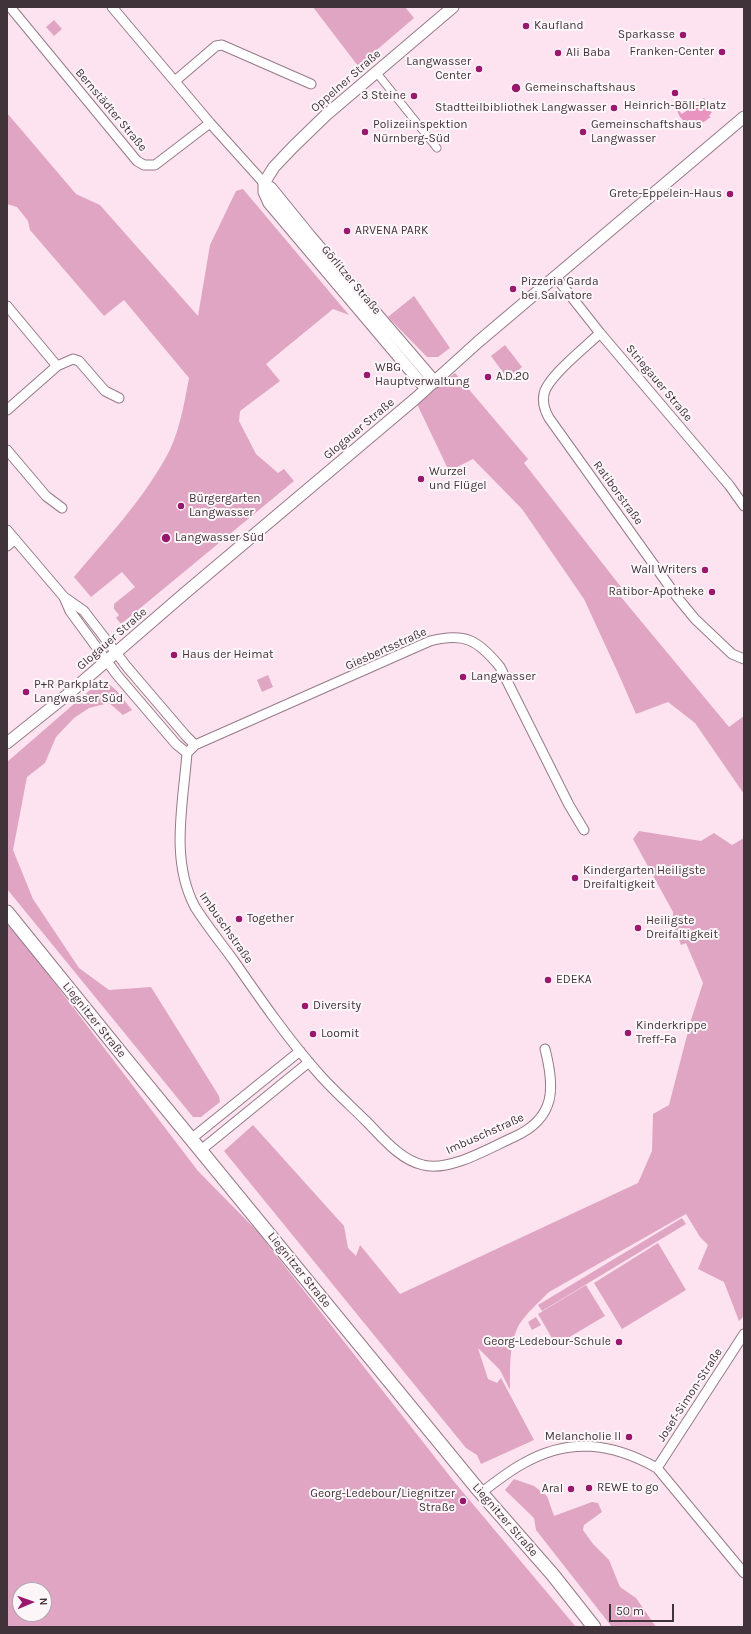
<!DOCTYPE html>
<html>
<head>
<meta charset="utf-8">
<style>
  body { margin:0 }
  #map { position:relative; width:751px; height:1634px; overflow:hidden; background:#fce3ef; font-family:Karla,sans-serif }
  canvas { display:block }
  .frame { position:absolute; inset:0; border:8px solid #40343a; pointer-events:none }
  .north { position:absolute; left:12px; top:1582px; width:40px; height:40px; box-sizing:border-box; background:#fdf6f9; border:1px solid #b1a8ad; border-radius:50%; rotate:88deg; font-size:11px; font-weight:700; line-height:16px; text-align:center; color:#40343a }
  .north::after { content:''; display:block; margin:auto; width:14px; height:18px; background:#99176c; clip-path:polygon(50% 0,100% 100%,50% 72%,0 100%) }
  .scale { position:absolute; left:609px; top:1604px; width:65px; height:18px; box-sizing:border-box; border:2px solid #40343a; border-top:0; padding-left:5px; font-size:12px; line-height:14px; white-space:nowrap; color:#40343a; -webkit-text-stroke:3px #fdf6f9; paint-order:stroke }
</style>
</head>
<body>
<div id="map">
<canvas width="751" height="1634"></canvas>
<div class="frame"></div>
<div class="north">N</div>
<div class="scale">50 m</div>
</div>
<script>
const g = document.querySelector('canvas').getContext('2d');
g.lineJoin = 'round';
function paint(path, color) {
  g.fillStyle = color;
  g.fill(path, 'evenodd');
}
function stroke(path, color, width, dash) {
  g.strokeStyle = color;
  g.lineWidth = width;
  g.lineCap = dash ? 'butt' : 'round';
  g.setLineDash(dash || []);
  g.stroke(path);
}
function drawText(font, color, halo, rows, align = 'center') {
  g.font = font + ' Karla,sans-serif';
  g.lineWidth = 4;
  g.setLineDash([]);
  g.textBaseline = 'middle';
  g.strokeStyle = halo;
  g.fillStyle = color;
  for (const [text, x, y, turn = 0] of rows) {
    g.save();
    g.translate(x, y);
    g.rotate((+turn || 0) * Math.PI / 180);
    g.textAlign = isNaN(turn) ? turn : align;
    if (halo) g.strokeText(text, 0, 0);
    g.fillText(text, 0, 0);
    g.restore();
  }
}
paint(new Path2D(`
  M 313,7 L 405,7 L 414,18 L 358,66 Z
  M 54,20 L 62,29 L 54,36 L 46,27 Z
  M 7,113 L 76,194 L 100,205 L 198,316 L 210,245 L 236,191 L 243,189 L 349,315 L 333,309 L 266,364 L 280,381 L 240,411 L 239,421 L 256,454 L 278,473 L 284,469 L 294,481 L 121,624 L 116,618 L 119,615 L 114,609 L 114,604 L 135,587 L 122,572 L 91,597 L 74,577 C 106,539 141,502 165,459 C 179,436 184,404 189,378 L 124,300 L 104,316 L 30,230 L 28,221 L 17,207 L 7,204 Z
  M 414,296 L 450,348 L 438,357 L 427,357 L 388,317 Z
  M 505,345 L 522,367 L 508,379 L 491,356 Z
  M 455,373 L 528,459 L 524,463 L 621,587 L 616,591 L 729,727 L 744,716 L 744,794 L 695,723 L 668,702 L 636,714 L 619,675 L 584,599 L 522,509 L 473,459 L 449,471 L 417,404 Z
  M 268,675 L 273,687 L 262,692 L 257,680 Z
  M 105,681 L 116,690 L 132,710 L 123,715 L 109,703 L 89,708 L 74,718 L 56,737 L 45,763 L 27,777 L 13,850 L 33,899 L 79,968 L 109,990 L 151,987 L 219,1096 L 220,1102 L 201,1117 L 193,1117 L 7,889 L 7,762 L 97,684 Z
  M 639,831 L 701,841 L 714,833 L 732,845 L 744,838 L 744,1316 L 739,1321 L 724,1282 L 698,1269 L 708,1245 L 700,1237 L 686,1214 L 549,1292 C 540,1301 522,1317 517,1329 C 509,1346 510,1371 510,1390 L 500,1370 L 478,1348 L 488,1379 L 497,1383 L 501,1378 L 534,1440 L 481,1464 L 477,1455 L 466,1448 L 224,1151 L 253,1125 L 344,1226 L 348,1248 L 356,1256 L 360,1245 L 400,1294 L 638,1183 L 652,1151 L 653,1114 L 669,1105 L 691,1020 L 703,983 L 686,943 L 681,945 L 673,924 L 673,912 L 633,839 Z
  M 7,924 L 40,964 L 198,1171 L 257,1231 L 456,1484 L 576,1627 L 7,1627 ZM 20,1590 L 44,1590 L 44,1614 L 20,1614 Z
  M 682,1218 L 686,1224 L 542,1311 L 538,1305 Z
  M 658,1243 L 686,1290 L 622,1329 L 594,1283 Z
  M 586,1285 L 605,1316 L 556,1345 L 538,1314 Z
  M 536,1317 L 541,1325 L 532,1330 L 528,1322 Z
  M 514,1479 L 534,1486 L 547,1496 L 554,1516 L 592,1502 L 598,1503 L 602,1512 L 584,1525 L 583,1530 L 593,1544 L 609,1560 L 620,1587 L 636,1598 L 656,1627 L 612,1627 L 536,1530 L 534,1518 L 505,1490 Z`), '#dfa5c3');
paint(new Path2D(`
  M 704,98 L 708,102 L 709,111 L 712,112 L 709,116 L 711,118 L 709,118 C 697,130 680,125 677,109 L 682,114 Z`), '#e893c0');
const pedestrian = new Path2D(`
  M 376,72 L 437,148`);
const minor = new Path2D(`
  M 10,7 L 137,161 L 144,165 L 155,165 L 210,123
  M 112,7 L 210,123 L 264,183
  M 175,81 L 216,46 L 222,45 L 311,84
  M 555,276 L 600,333 L 729,485 L 744,506
  M 7,306 L 57,366
  M 600,333 C 587,346 547,377 544,394 C 542,403 545,411 549,418 L 677,597 L 695,619 L 732,654 L 744,659
  M 7,410 L 57,366 L 73,359 L 79,361 L 105,391 L 119,398
  M 7,450 L 46,496 L 62,508
  M 7,530 L 64,597 L 70,611 L 117,675 L 176,744 L 187,753
  M 7,546 L 15,539
  M 64,597 L 84,611 L 127,667 L 186,736 L 195,745
  M 545,1049 C 555,1088 556,1118 514,1137 C 489,1148 450,1172 423,1165 C 400,1160 382,1137 366,1121 C 351,1106 334,1091 319,1074 C 288,1039 261,1000 234,961 C 221,943 207,926 195,907 C 170,860 183,805 187,753 L 195,745 L 430,641 C 465,632 478,640 500,667 L 569,805 L 584,830
  M 191,1139 L 300,1051
  M 201,1150 L 309,1062
  M 657,1468 L 744,1334
  M 481,1493 C 495,1482 509,1471 524,1463 C 570,1437 612,1443 657,1468 L 744,1573`);
const tertiary = new Path2D(`
  M 264,183 L 271,188 L 310,236 L 435,382
  M 426,389 L 269,203 L 264,192 L 264,183 L 274,167 L 293,147 L 326,115 L 453,7
  M 7,743 L 67,695 L 185,593 L 415,399 L 478,342 L 744,117`);
const secondary = new Path2D(`
  M 7,912 L 129,1063 L 476,1487 L 553,1575 L 594,1627`);
stroke(pedestrian, '#967a88', 9);
stroke(minor, '#967a88', 11);
stroke(tertiary, '#967a88', 13);
stroke(secondary, '#967a88', 15);
stroke(pedestrian, '#fff', 7);
stroke(minor, '#fff', 9);
stroke(tertiary, '#fff', 11);
stroke(secondary, '#fff', 13);
for (const [x, y, r, color] of [
  [526,26,4,"#99176c"],
  [683,35,4,"#99176c"],
  [722,52,4,"#99176c"],
  [558,53,4,"#99176c"],
  [479,69,4,"#99176c"],
  [516,88,5,"#99176c"],
  [675,93,4,"#99176c"],
  [414,96,4,"#99176c"],
  [614,108,4,"#99176c"],
  [365,132,4,"#99176c"],
  [583,132,4,"#99176c"],
  [730,194,4,"#99176c"],
  [347,231,4,"#99176c"],
  [513,289,4,"#99176c"],
  [367,375,4,"#99176c"],
  [488,377,4,"#99176c"],
  [421,479,4,"#99176c"],
  [181,506,4,"#99176c"],
  [166,538,5,"#99176c"],
  [705,570,4,"#99176c"],
  [712,592,4,"#99176c"],
  [174,655,4,"#99176c"],
  [463,677,4,"#99176c"],
  [26,692,4,"#99176c"],
  [575,878,4,"#99176c"],
  [239,919,4,"#99176c"],
  [638,928,4,"#99176c"],
  [548,980,4,"#99176c"],
  [305,1006,4,"#99176c"],
  [628,1033,4,"#99176c"],
  [313,1034,4,"#99176c"],
  [619,1342,4,"#99176c"],
  [629,1437,4,"#99176c"],
  [589,1488,4,"#99176c"],
  [571,1489,4,"#99176c"],
  [463,1501,4,"#99176c"]
]) {
  const dot = new Path2D();
  dot.arc(x, y, r, 0, 2 * Math.PI);
  g.fillStyle = color;
  g.fill(dot);
  stroke(dot, '#fdf6f9', 1.5);
}
drawText('12px', '#40343a', '#fdf6f9', [
  ["Kaufland",534,26],
  ["Sparkasse",675,35,"right"],
  ["Franken-Center",714,52,"right"],
  ["Ali Baba",566,53],
  ["Langwasser",471,62,"right"],
  ["Center",471,76,"right"],
  ["Gemeinschaftshaus",525,88],
  ["3 Steine",406,96,"right"],
  ["Heinrich-Böll-Platz",675,106,"center"],
  ["Stadtteilbibliothek Langwasser",606,108,"right"],
  ["Polizeiinspektion",373,125],
  ["Nürnberg-Süd",373,139],
  ["Gemeinschaftshaus",591,125],
  ["Langwasser",591,139],
  ["Grete-Eppelein-Haus",722,194,"right"],
  ["ARVENA PARK",355,231],
  ["Pizzeria Garda",521,282],
  ["bei Salvatore",521,296],
  ["WBG",375,368],
  ["Hauptverwaltung",375,382],
  ["A.D.20",496,377],
  ["Wurzel",429,472],
  ["und Flügel",429,486],
  ["Bürgergarten",189,499],
  ["Langwasser",189,513],
  ["Langwasser Süd",175,538],
  ["Wall Writers",697,570,"right"],
  ["Ratibor-Apotheke",704,592,"right"],
  ["Haus der Heimat",182,655],
  ["Langwasser",471,677],
  ["P+R Parkplatz",34,685],
  ["Langwasser Süd",34,699],
  ["Kindergarten Heiligste",583,871],
  ["Dreifaltigkeit",583,885],
  ["Together",247,919],
  ["Heiligste",646,921],
  ["Dreifaltigkeit",646,935],
  ["EDEKA",556,980],
  ["Diversity",313,1006],
  ["Kinderkrippe",636,1026],
  ["Treff-Fa",636,1040],
  ["Loomit",321,1034],
  ["Georg-Ledebour-Schule",611,1342,"right"],
  ["Melancholie II",621,1437,"right"],
  ["REWE to go",597,1488],
  ["Aral",563,1489,"right"],
  ["Georg-Ledebour/Liegnitzer",455,1494,"right"],
  ["Straße",455,1508,"right"]
], 'left');
drawText('12px', '#40343a', '#fdf6f9', [
  ["Oppelner Straße",346,81,-41],
  ["Bernstädter Straße",111,110,50],
  ["Görlitzer Straße",351,280,50],
  ["Striegauer Straße",659,383,50],
  ["Glogauer Straße",359,429,-40],
  ["Ratiborstraße",618,493,54],
  ["Glogauer Straße",112,639,-41],
  ["Giesbertsstraße",386,649,-24],
  ["Imbuschstraße",226,928,55],
  ["Liegnitzer Straße",94,1020,51],
  ["Imbuschstraße",485,1134,-24],
  ["Liegnitzer Straße",299,1270,51],
  ["Josef-Simon-Straße",690,1395,-57],
  ["Liegnitzer Straße",505,1520,49]
]);
</script>
</body>
</html>
